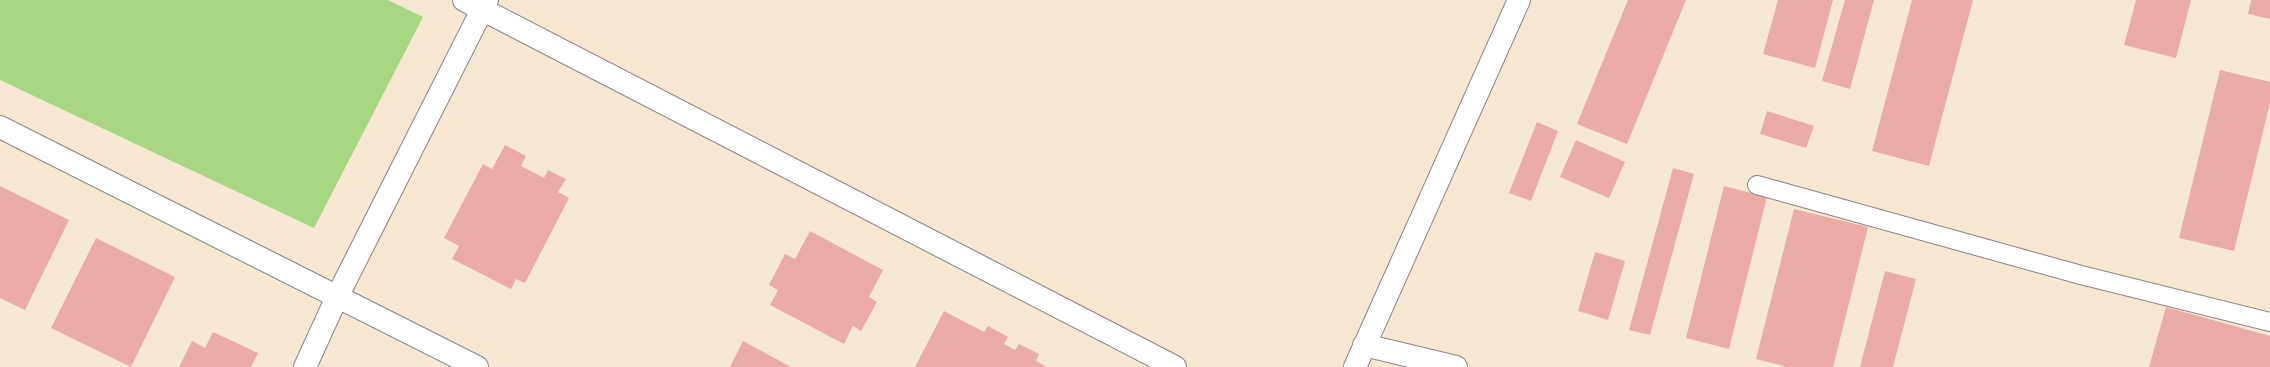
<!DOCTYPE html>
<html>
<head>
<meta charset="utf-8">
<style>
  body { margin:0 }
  canvas { display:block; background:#f6e8d3 }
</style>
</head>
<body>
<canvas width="2270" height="367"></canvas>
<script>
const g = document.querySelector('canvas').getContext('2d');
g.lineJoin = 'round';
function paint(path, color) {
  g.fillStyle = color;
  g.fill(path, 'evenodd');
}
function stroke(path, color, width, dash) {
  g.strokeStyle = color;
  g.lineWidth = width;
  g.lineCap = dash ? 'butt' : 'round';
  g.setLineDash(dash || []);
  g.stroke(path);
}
paint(new Path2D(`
  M 0,0 L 388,0 L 423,17 L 314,228 L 0,80 Z`), '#a9d682');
paint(new Path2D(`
  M 1628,0 L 1686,0 L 1627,144 L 1577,124 Z
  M 1778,0 L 1833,0 L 1815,68 L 1763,54 Z
  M 1845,0 L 1874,0 L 1850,89 L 1822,81 Z
  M 1912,0 L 1973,0 L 1929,166 L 1872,151 Z
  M 2136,0 L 2191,0 L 2176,58 L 2124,45 Z
  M 2251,0 L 2270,0 L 2270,19 L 2248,14 Z
  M 2220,70 L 2270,82 L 2270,103 L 2234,251 L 2179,238 Z
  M 1767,111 L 1814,126 L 1806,148 L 1760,134 Z
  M 1537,122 L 1558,131 L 1531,201 L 1509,193 Z
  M 1576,140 L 1625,162 L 1609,198 L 1560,177 Z
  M 505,145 L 526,156 L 521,166 L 544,178 L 548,170 L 566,179 L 558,192 L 569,198 L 525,283 L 516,279 L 511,289 L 452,259 L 459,246 L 444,238 L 483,164 L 492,169 Z
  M 1673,168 L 1694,174 L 1650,335 L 1629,330 Z
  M 0,186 L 69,220 L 25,310 L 0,298 Z
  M 1724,186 L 1767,197 L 1729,349 L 1686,338 Z
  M 1794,209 L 1868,227 L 1833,367 L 1788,367 L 1756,359 Z
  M 810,231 L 883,270 L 869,297 L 877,302 L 861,331 L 853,326 L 844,344 L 770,305 L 778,290 L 769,285 L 785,254 L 795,259 Z
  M 96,238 L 175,277 L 131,367 L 51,328 Z
  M 1595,252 L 1625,261 L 1608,320 L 1578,311 Z
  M 1885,271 L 1916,279 L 1893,367 L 1860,367 Z
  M 2166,307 L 2270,336 L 2270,367 L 2149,367 Z
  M 944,311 L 984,332 L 988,326 L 1008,337 L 1004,344 L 1015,350 L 1019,344 L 1039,354 L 1036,361 L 1047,367 L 915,367 Z
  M 213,332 L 258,353 L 251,367 L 179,367 L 192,341 L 205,348 Z
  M 743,341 L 791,367 L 730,367 Z`), '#ebaca5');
const service = new Path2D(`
  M 1757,185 L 2081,275 L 2270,322`);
const minor = new Path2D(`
  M 464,0 L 1175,367
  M 0,127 L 477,367
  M 1364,345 L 1456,367
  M 305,367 L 337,297 L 487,0
  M 1355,367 L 1519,0`);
stroke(service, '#8c8587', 20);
stroke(minor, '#8c8587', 24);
stroke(service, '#fff', 18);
stroke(minor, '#fff', 22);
</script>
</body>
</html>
